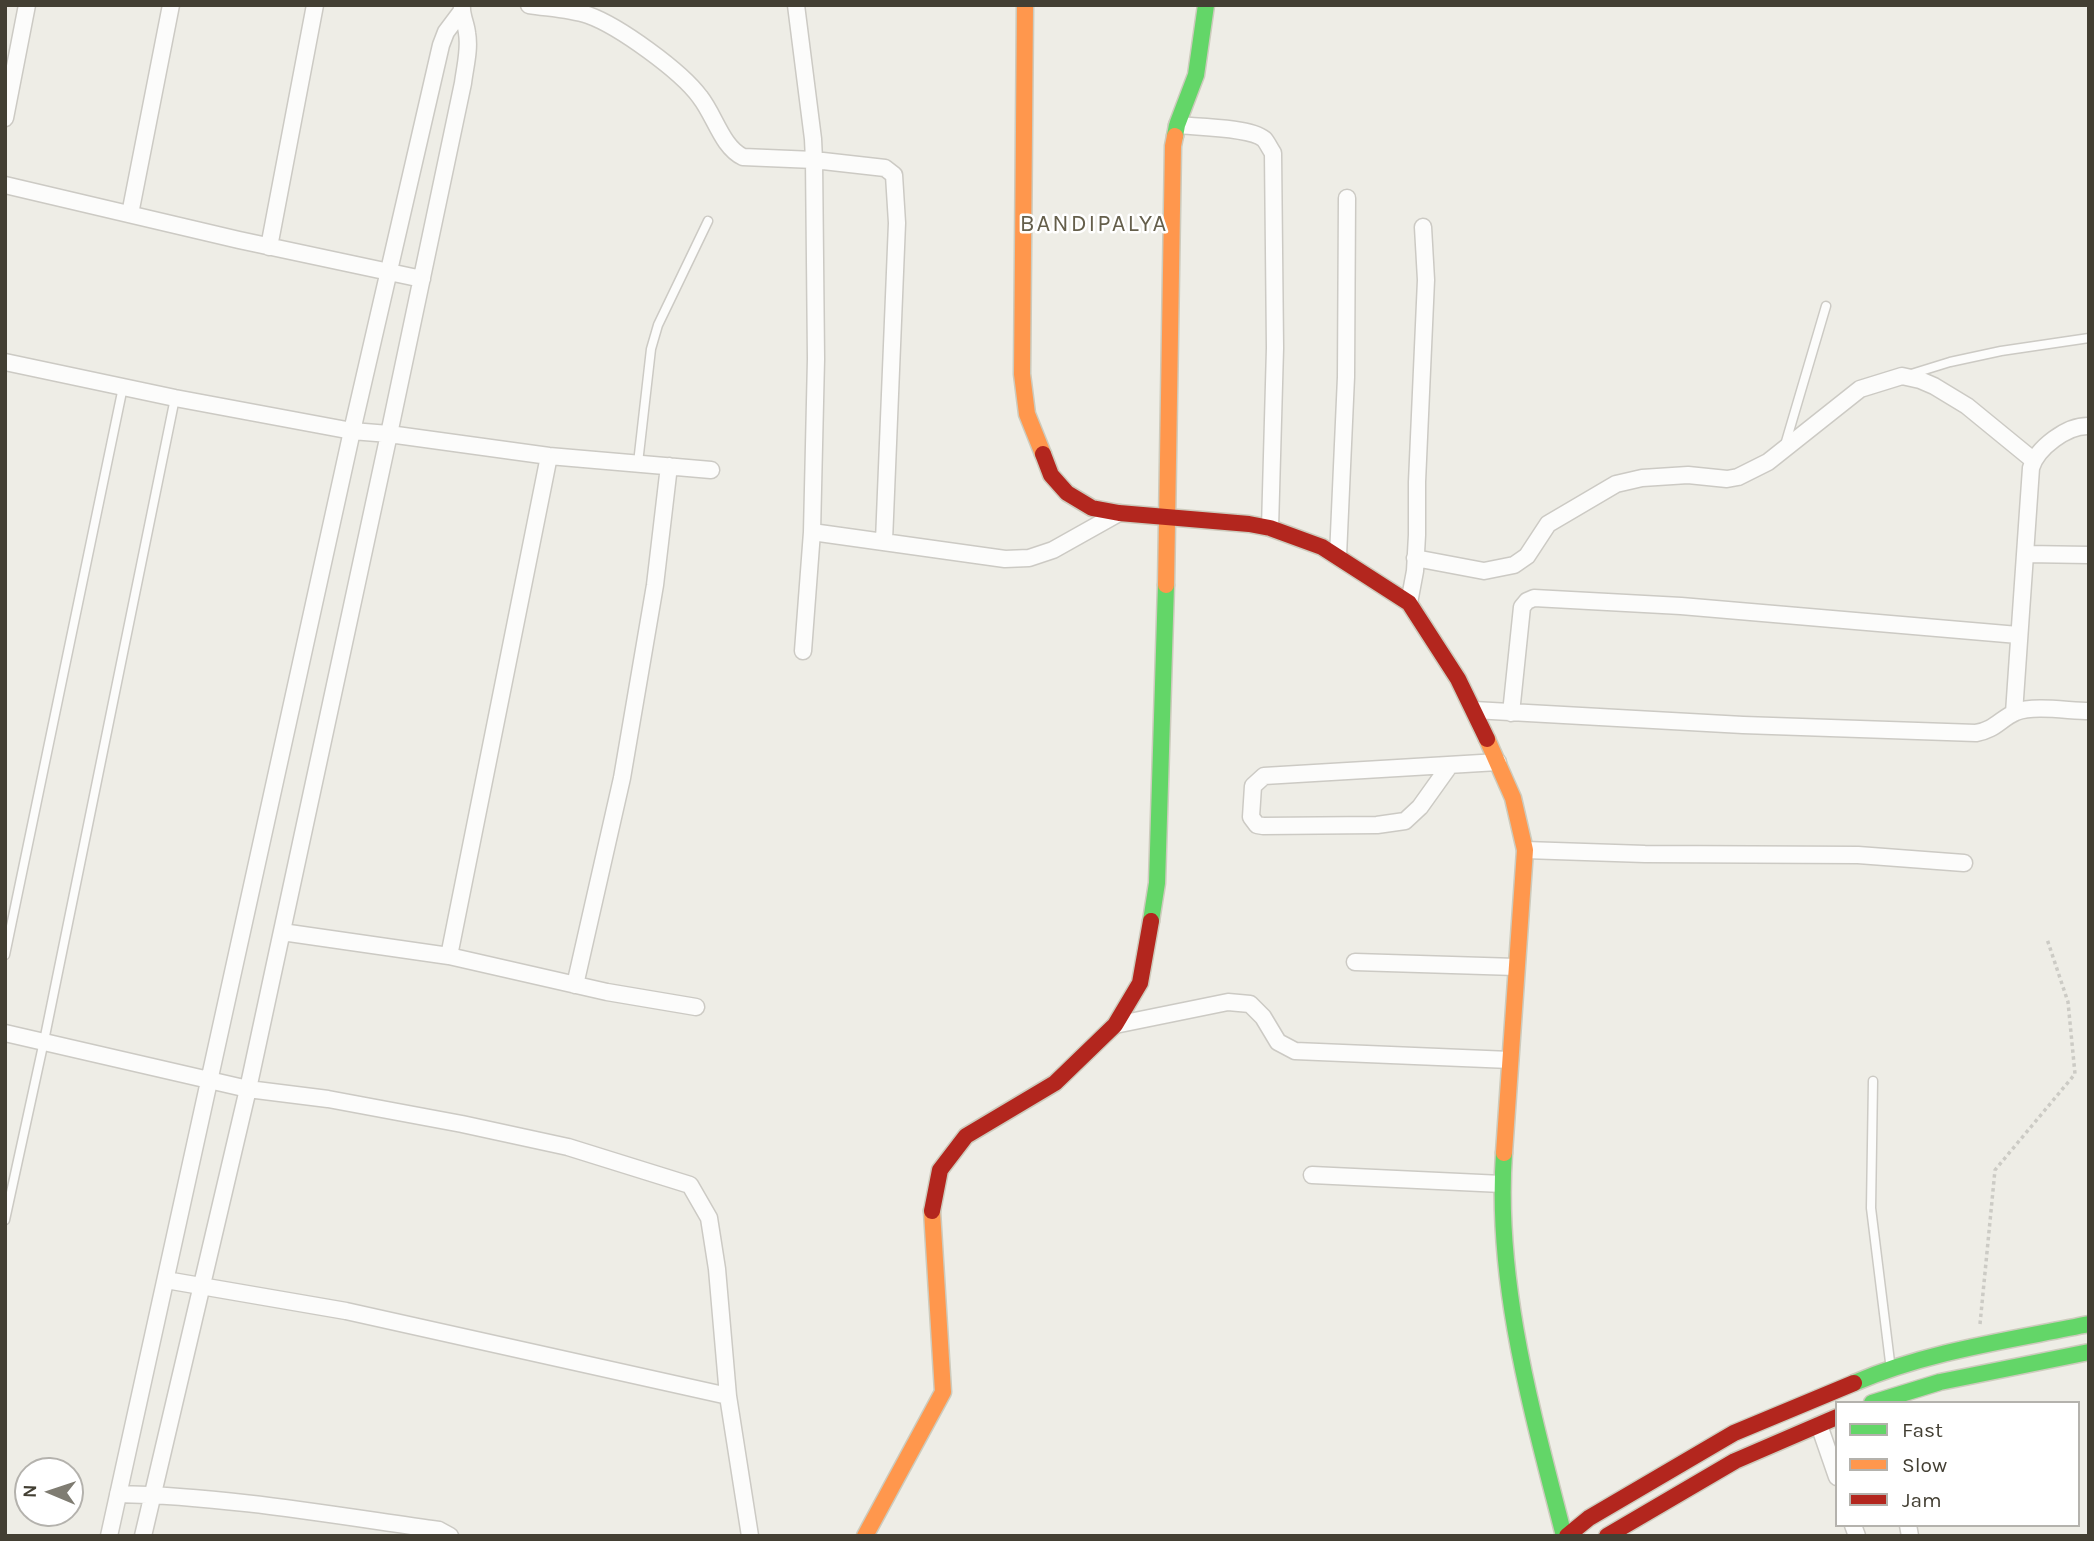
<!DOCTYPE html>
<html>
<head>
<meta charset="utf-8">
<style>
  body { margin:0 }
  #map { position:relative; width:2094px; height:1541px; overflow:hidden; background:#eeede6; font-family:Karla,sans-serif }
  canvas { display:block }
  .frame { position:absolute; inset:0; border:7px solid #433f33; pointer-events:none }
  .legend { position:absolute; left:1835px; top:1401px; width:245px; height:126px; box-sizing:border-box; background:#fff; border:2px solid #b4b2ad; margin:0; padding:9px 12px; list-style:none; font-size:21px; color:#433f33 }
  .legend li { display:flex; align-items:center; gap:14px; height:35px }
  .legend b { width:35px; border:2px solid #b4b2ad }
  .north { position:absolute; left:14px; top:1457px; width:70px; height:70px; box-sizing:border-box; background:#fff; border:2px solid #b4b2ad; border-radius:50%; rotate:272deg; font-size:19px; font-weight:700; line-height:28px; text-align:center; color:#433f33 }
  .north::after { content:''; display:block; margin:auto; width:24px; height:32px; background:#7f7c72; clip-path:polygon(50% 0,100% 100%,50% 72%,0 100%) }
</style>
</head>
<body>
<div id="map">
<canvas width="2094" height="1541"></canvas>
<div class="frame"></div>
<ul class="legend">
<li><b style="height:9px;background:#63d668"></b>Fast</li>
<li><b style="height:9px;background:#ff974d"></b>Slow</li>
<li><b style="height:9px;background:#b3261e"></b>Jam</li>
</ul>
<div class="north">N</div>
</div>
<script>
const g = document.querySelector('canvas').getContext('2d');
g.lineJoin = 'round';
function stroke(path, color, width, dash) {
  g.strokeStyle = color;
  g.lineWidth = width;
  g.lineCap = dash ? 'butt' : 'round';
  g.setLineDash(dash || []);
  g.stroke(path);
}
function drawText(font, color, halo, rows, align = 'center') {
  g.font = font + ' Karla,sans-serif';
  g.lineWidth = 5;
  g.setLineDash([]);
  g.textBaseline = 'middle';
  g.strokeStyle = halo;
  g.fillStyle = color;
  for (const [text, x, y, turn = 0] of rows) {
    g.save();
    g.translate(x, y);
    g.rotate((+turn || 0) * Math.PI / 180);
    g.textAlign = isNaN(turn) ? turn : align;
    if (halo) g.strokeText(text, 0, 0);
    g.fillText(text, 0, 0);
    g.restore();
  }
}
const lane = new Path2D(`
  M 1908,375 L 1950,362 L 2001,351 L 2089,338
  M 1785,445 L 1826,306
  M 638,463 L 651,349 L 658,325 L 708,221
  M 5,955 L 123,387
  M 1873,1081 L 1871,1208 L 1890,1362
  M 5,1220 L 44,1041 L 175,398`);
const street = new Path2D(`
  M 529,5 C 548,8 570,9 588,15 C 619,26 681,71 700,97 C 715,116 722,147 743,157 L 814,160 L 885,168 L 894,175 L 897,223 L 884,541
  M 796,5 L 813,139 L 814,160 L 816,359 L 812,532 L 1005,559 L 1029,558 L 1053,550 L 1119,513
  M 5,118 L 27,5
  M 1177,125 C 1196,127 1250,127 1264,139 C 1267,142 1270,149 1273,153 L 1275,348 L 1270,528
  M 5,185 L 239,240 L 422,279
  M 130,214 L 171,5
  M 269,247 L 315,5
  M 5,362 L 175,398 L 352,431 L 389,434 L 549,456 L 711,470
  M 2026,554 L 2089,555
  M 1338,556 L 1346,377 L 1347,198
  M 1415,558 L 1484,571 L 1514,565 L 1527,556 L 1548,524 L 1616,484 L 1642,478 L 1688,475 L 1727,479 L 1738,477 L 1768,462 L 1860,389 L 1902,376 L 1920,380 L 1934,386 L 1967,406 L 2033,460
  M 1409,603 L 1415,571 L 1417,535 L 1417,482 L 1426,280 L 1423,227
  M 803,651 L 812,532
  M 1474,710 L 1743,725 L 1976,733 C 1995,730 2000,719 2016,712 C 2034,705 2069,711 2089,711
  M 1511,713 L 1522,607 L 1527,601 L 1534,598 L 1681,606 L 2018,635
  M 2014,713 L 2031,468 C 2037,448 2067,425 2089,426
  M 1450,765 L 1420,807 L 1405,821 L 1377,825 L 1263,826 L 1257,825 L 1251,817 L 1253,786 L 1264,776 L 1498,762
  M 1525,850 L 1645,854 L 1858,855 L 1964,863
  M 282,932 L 449,956 L 607,992 L 696,1007
  M 449,956 L 549,456
  M 1355,962 L 1516,967
  M 575,985 L 622,778 L 655,585 L 669,466
  M 1115,1025 L 1228,1002 L 1250,1004 L 1263,1017 L 1278,1042 L 1295,1051 L 1510,1060
  M 5,1033 L 248,1089 L 328,1099 L 462,1124 L 568,1147 L 690,1185 L 709,1218 L 717,1269 L 728,1396 L 750,1536
  M 1312,1175 L 1502,1184
  M 166,1280 L 346,1311 L 728,1396
  M 1819,1425 L 1837,1477
  M 118,1494 C 225,1496 332,1515 439,1530 L 450,1536
  M 1853,1525 L 1857,1536
  M 1908,1525 L 1910,1536
  M 109,1536 L 352,431 L 441,45 L 446,32 L 461,12
  M 143,1536 L 248,1089 L 389,434 L 463,83 C 465,67 470,49 467,33 C 466,23 461,15 462,5`);
const fast = new Path2D(`
  M 1175,136 L 1177,125 L 1196,75 L 1206,5
  M 1151,921 L 1157,883 L 1166,585
  M 1504,1153 C 1495,1284 1532,1411 1564,1536
  M 1854,1383 C 1928,1351 2011,1340 2089,1324
  M 1872,1403 L 1940,1382 L 2089,1352`);
const slow = new Path2D(`
  M 1025,5 L 1022,374 L 1027,414 L 1043,454
  M 1166,585 L 1173,146 L 1175,136
  M 1487,739 L 1513,798 L 1525,850 L 1504,1153
  M 865,1536 L 943,1392 L 932,1211`);
const jam = new Path2D(`
  M 1043,454 L 1051,475 L 1067,493 L 1092,508 L 1119,513 L 1249,524 L 1270,528 L 1322,547 L 1409,603 L 1458,679 L 1487,739
  M 932,1211 L 940,1170 L 966,1136 L 1055,1083 L 1115,1025 L 1140,983 L 1151,921
  M 1567,1536 L 1589,1518 L 1734,1433 L 1854,1383
  M 1607,1536 L 1735,1461 L 1837,1417`);
stroke(lane, '#cccac4', 11);
stroke(street, '#cccac4', 19);
stroke(fast, '#cdcbbd', 19);
stroke(slow, '#cdcbbd', 19);
stroke(jam, '#cdcbbd', 19);
stroke(new Path2D(`
  M 1980,1324 L 1995,1170 L 2075,1074 L 2068,1002 L 2047,939`), '#cccbc5', 3.5, [3.5, 3.5]);
stroke(lane, '#fcfcfb', 8);
stroke(street, '#fcfcfb', 16);
stroke(fast, '#63d668', 16);
stroke(slow, '#ff974d', 16);
stroke(jam, '#b3261e', 16);
g.letterSpacing = '2px';
drawText('24px', '#655f4b', '#fff', [
  ["BANDIPALYA",1094,224]
]);
g.letterSpacing = '0px';
</script>
</body>
</html>
